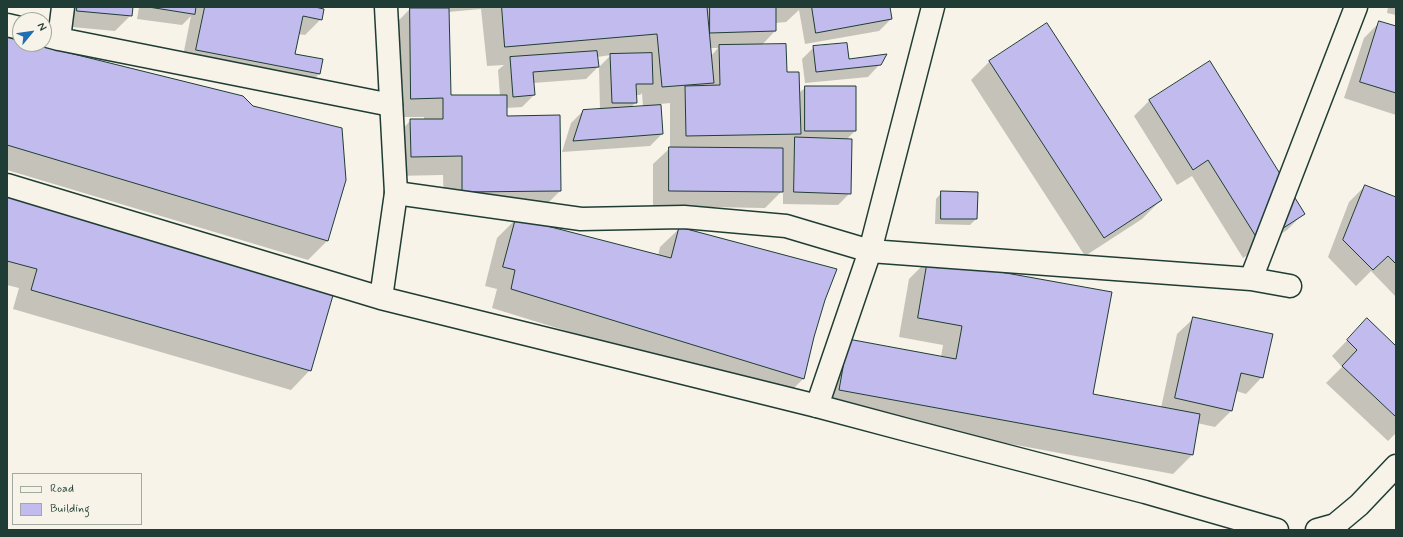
<!DOCTYPE html>
<html>
<head>
<meta charset="utf-8">
<style>
  body { margin:0 }
  #map { position:relative; width:1403px; height:537px; overflow:hidden; background:#f7f3e8; font-family:Mynerve,sans-serif }
  canvas { display:block }
  .frame { position:absolute; inset:0; border:8px solid #1f3d34; pointer-events:none }
  .legend { position:absolute; left:12px; top:473px; width:130px; height:52px; box-sizing:border-box; background:#f7f3e8; border:1px solid #a1aaa0; margin:0; padding:5px 7px; list-style:none; font-size:12px; color:#1f3d34 }
  .legend li { display:flex; align-items:center; gap:8px; height:20px }
  .legend b { width:20px; border:1px solid #a1aaa0 }
  .north { position:absolute; left:12px; top:12px; width:40px; height:40px; box-sizing:border-box; background:#f7f3e8; border:1px solid #a1aaa0; border-radius:50%; rotate:61deg; font-size:11px; font-weight:700; line-height:16px; text-align:center; color:#1f3d34 }
  .north::after { content:''; display:block; margin:auto; width:14px; height:18px; background:#1f6fb2; clip-path:polygon(50% 0,100% 100%,50% 72%,0 100%) }
</style>
</head>
<body>
<div id="map">
<canvas width="1403" height="537"></canvas>
<div class="frame"></div>
<ul class="legend">
<li><b style="height:5px;background:#f7f3e8"></b>Road</li>
<li><b style="height:11px;background:#c2bbed"></b>Building</li>
</ul>
<div class="north">N</div>
</div>
<script>
const g = document.querySelector('canvas').getContext('2d');
g.lineJoin = 'round';
function paint(path, color) {
  g.fillStyle = color;
  g.fill(path, 'evenodd');
}
function stroke(path, color, width, dash) {
  g.strokeStyle = color;
  g.lineWidth = width;
  g.lineCap = dash ? 'butt' : 'round';
  g.setLineDash(dash || []);
  g.stroke(path);
}
paint(new Path2D(`
  M 63,7 L 132,7 L 131,15 L 115,31 L 61,26 Z
  M 139,7 L 312,7 L 321,19 L 305,35 L 298,34 L 294,54 L 319,74 L 303,90 L 181,66 L 191,16 L 182,25 L 137,19 Z
  M 444,7 L 889,7 L 891,19 L 879,31 L 805,44 L 799,10 L 786,22 L 775,23 L 775,31 L 761,46 L 786,73 L 799,93 L 806,87 L 855,87 L 855,131 L 847,139 L 850,193 L 838,205 L 783,204 L 783,190 L 765,208 L 653,206 L 653,164 L 670,148 L 670,103 L 660,104 L 662,134 L 650,146 L 562,152 L 571,123 L 583,111 L 600,110 L 599,67 L 611,55 L 597,57 L 598,67 L 586,79 L 533,83 L 534,95 L 522,107 L 506,108 L 506,117 L 560,191 L 541,210 L 444,211 L 443,175 L 393,176 L 392,140 L 411,120 L 424,120 L 424,117 L 392,117 L 391,28 L 410,9 L 444,9 ZM 481,9 L 487,66 L 504,65 L 498,70 L 500,96 L 450,96 L 448,12 ZM 710,48 L 718,48 L 711,56 ZM 642,93 L 643,107 L 630,108 L 636,102 L 635,95 L 640,95 Z
  M 1388,7 L 1396,7 L 1396,15 L 1387,13 Z
  M 1380,22 L 1396,27 L 1396,115 L 1344,98 L 1364,38 Z
  M 7,38 L 20,42 L 20,44 L 29,44 L 327,241 L 308,260 L 7,170 Z
  M 814,47 L 848,60 L 880,64 L 868,77 L 805,83 L 802,59 Z
  M 990,61 L 1161,200 L 1142,219 L 1085,256 L 971,80 Z
  M 1150,100 L 1303,214 L 1287,230 L 1243,258 L 1192,176 L 1177,185 L 1134,116 Z
  M 7,181 L 310,370 L 291,390 L 13,309 L 19,288 L 7,285 Z
  M 1365,186 L 1396,198 L 1396,297 L 1371,271 L 1356,286 L 1328,257 L 1349,202 Z
  M 942,192 L 977,193 L 976,219 L 970,225 L 935,224 L 936,199 Z
  M 516,219 L 658,256 L 660,247 L 680,228 L 824,299 L 813,337 L 803,379 L 784,398 L 492,308 L 497,289 L 485,286 L 497,238 Z
  M 928,260 L 1092,395 L 1161,408 L 1177,334 L 1194,318 L 1262,377 L 1246,394 L 1236,391 L 1231,411 L 1215,427 L 1197,423 L 1192,455 L 1173,474 L 821,409 L 830,359 L 941,357 L 943,345 L 899,337 L 909,279 Z
  M 1367,320 L 1396,347 L 1396,433 L 1388,441 L 1326,383 L 1342,367 L 1332,356 Z`), '#0003');
const building = new Path2D(`
  M 77,7 L 133,7 L 132,16 L 77,11 Z
  M 149,7 L 196,7 L 195,14 Z
  M 205,7 L 315,7 L 324,9 L 322,20 L 303,16 L 295,54 L 323,59 L 320,74 L 196,50 Z
  M 502,7 L 707,7 L 714,83 L 662,87 L 657,34 L 505,47 Z
  M 710,7 L 784,7 L 776,7 L 776,31 L 710,33 Z
  M 812,7 L 890,7 L 892,19 L 816,33 Z
  M 410,8 L 449,8 L 451,95 L 507,95 L 507,116 L 560,115 L 561,191 L 462,192 L 462,156 L 411,157 L 410,119 L 443,119 L 443,98 L 411,99 Z
  M 1379,21 L 1396,26 L 1396,93 L 1360,82 Z
  M 1047,23 L 1162,200 L 1104,238 L 989,61 Z
  M 7,37 L 20,41 L 20,44 L 33,44 L 243,96 L 253,106 L 342,128 L 346,180 L 328,241 L 7,145 Z
  M 847,43 L 849,59 L 887,54 L 881,65 L 816,72 L 813,46 Z
  M 786,44 L 787,72 L 799,72 L 801,134 L 686,136 L 685,86 L 720,85 L 719,45 Z
  M 597,51 L 599,67 L 533,72 L 535,95 L 513,97 L 510,57 Z
  M 652,53 L 653,84 L 636,84 L 637,103 L 612,103 L 610,54 Z
  M 1210,61 L 1305,214 L 1260,243 L 1208,160 L 1193,170 L 1149,100 Z
  M 805,86 L 856,86 L 856,131 L 805,131 Z
  M 661,105 L 663,134 L 573,141 L 583,110 Z
  M 795,137 L 852,139 L 851,194 L 794,192 Z
  M 669,147 L 783,148 L 783,192 L 669,191 Z
  M 7,180 L 336,285 L 311,371 L 31,290 L 37,269 L 7,261 Z
  M 1365,185 L 1396,197 L 1396,264 L 1388,256 L 1373,270 L 1343,240 Z
  M 941,191 L 978,192 L 977,219 L 941,219 Z
  M 516,218 L 671,258 L 679,227 L 837,269 L 825,300 L 814,337 L 804,379 L 511,289 L 515,270 L 503,267 Z
  M 928,259 L 1112,292 L 1093,394 L 1200,414 L 1193,455 L 839,390 L 848,339 L 956,359 L 962,326 L 918,318 Z
  M 1193,317 L 1273,334 L 1263,378 L 1241,373 L 1232,411 L 1175,398 Z
  M 1367,318 L 1396,346 L 1396,417 L 1342,366 L 1357,350 L 1347,340 Z`);
paint(building, '#c2bbed');
stroke(building, '#1f3d34', 1);
const minor = new Path2D(`
  M 7,25 L 20,28
  M 44,35 L 59,39 L 391,105
  M 59,39 L 63,7
  M 396,193 L 581,219 L 684,217 L 786,226 L 870,251 L 1251,279 L 1290,286
  M 1251,279 L 1356,7
  M 817,406 L 870,251 L 933,7`);
const tertiary = new Path2D(`
  M 7,185 L 381,298 L 817,406 L 907,430 L 1145,492 L 1277,530
  M 381,298 L 396,193 L 386,7
  M 1317,530 L 1335,525 L 1359,505 L 1396,466`);
stroke(minor, '#1f3d34', 25);
stroke(tertiary, '#1f3d34', 25);
stroke(minor, '#f7f3e8', 22);
stroke(tertiary, '#f7f3e8', 22);
</script>
</body>
</html>
